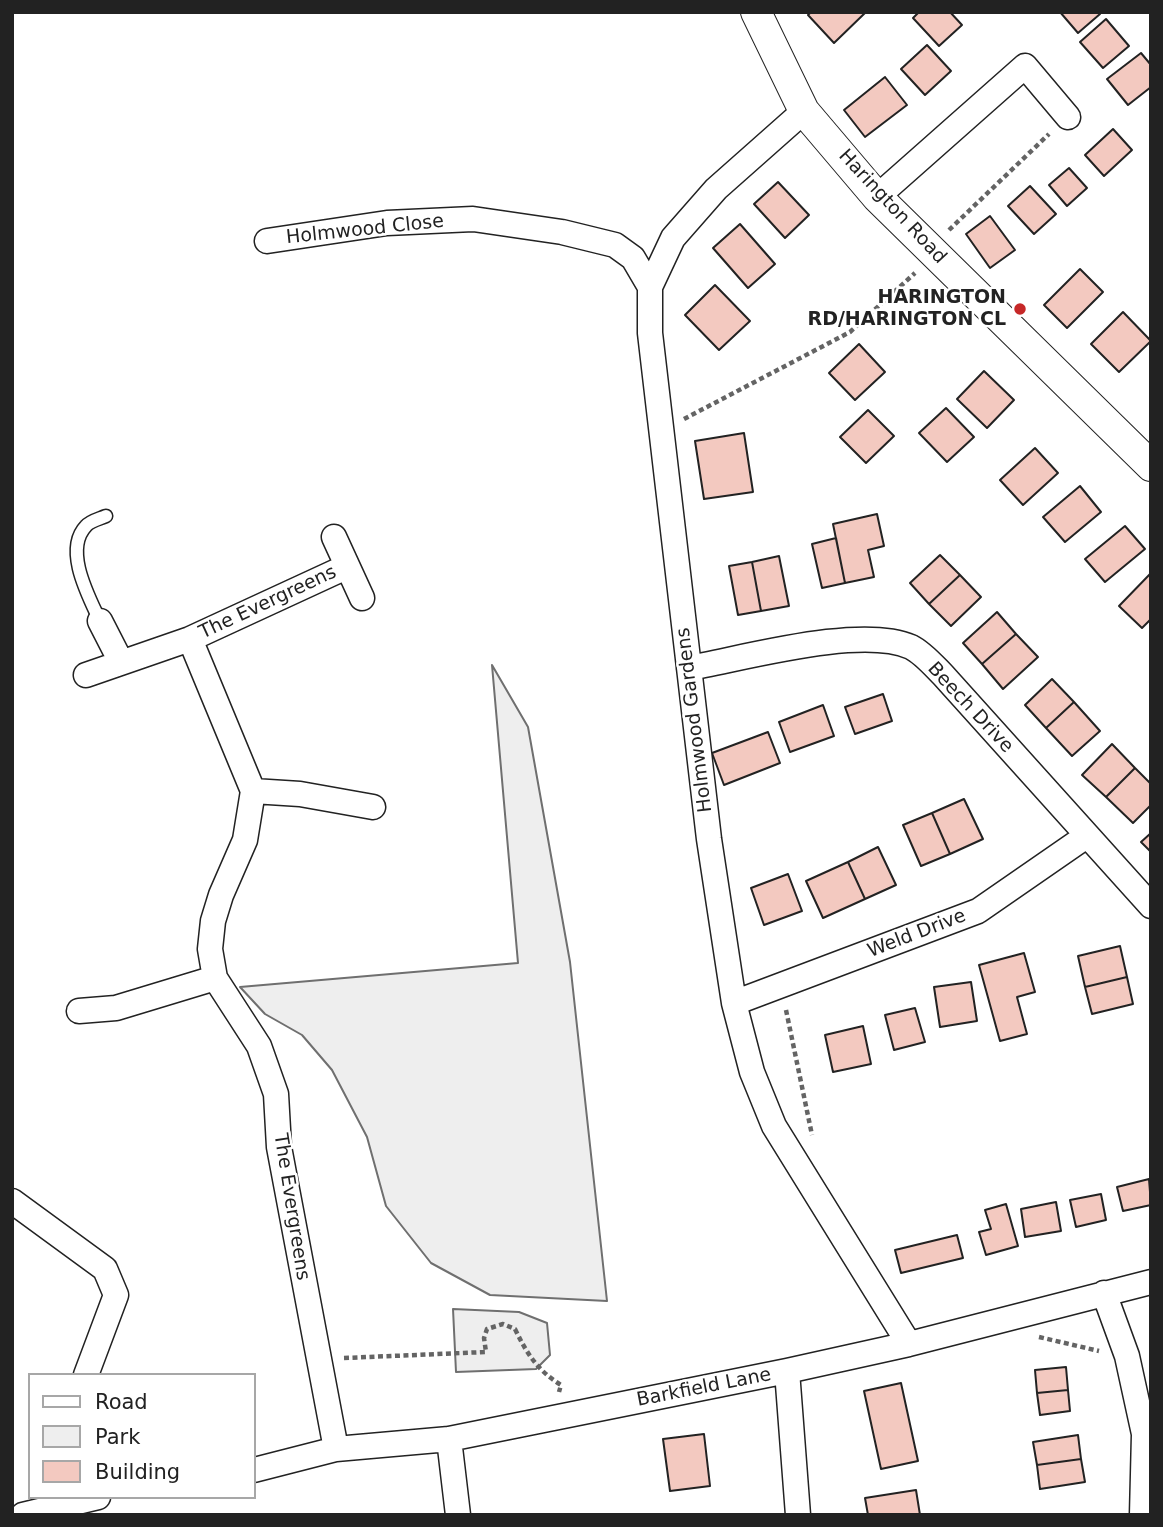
<!DOCTYPE html>
<html>
<head>
<meta charset="utf-8">
<style>
  body { margin:0 }
  #map { position:relative; width:1163px; height:1527px; overflow:hidden; background:#fff; font-family:"DejaVu Sans",sans-serif }
  canvas { display:block }
  .frame { position:absolute; inset:0; border:14px solid #222; pointer-events:none }
  .legend { position:absolute; left:28px; top:1373px; width:228px; height:126px; box-sizing:border-box; background:#fff; border:2px solid #a7a7a7; margin:0; padding:9px 12px; list-style:none; font-size:21px; color:#222 }
  .legend li { display:flex; align-items:center; gap:14px; height:35px }
  .legend b { width:35px; border:2px solid #a7a7a7 }
</style>
</head>
<body>
<div id="map">
<canvas width="1163" height="1527"></canvas>
<div class="frame"></div>
<ul class="legend">
<li><b style="height:9px;background:#fff"></b>Road</li>
<li><b style="height:19px;background:#eee"></b>Park</li>
<li><b style="height:19px;background:#f3c9c0"></b>Building</li>
</ul>
</div>
<script>
const g = document.querySelector('canvas').getContext('2d');
g.lineJoin = 'round';
function paint(path, color) {
  g.fillStyle = color;
  g.fill(path, 'evenodd');
}
function stroke(path, color, width, dash) {
  g.strokeStyle = color;
  g.lineWidth = width;
  g.lineCap = dash ? 'butt' : 'round';
  g.setLineDash(dash || []);
  g.stroke(path);
}
function drawText(font, color, halo, rows, align = 'center') {
  g.font = font + ' "DejaVu Sans",sans-serif';
  g.lineWidth = 5;
  g.setLineDash([]);
  g.textBaseline = 'middle';
  g.strokeStyle = halo;
  g.fillStyle = color;
  for (const [text, x, y, turn = 0] of rows) {
    g.save();
    g.translate(x, y);
    g.rotate((+turn || 0) * Math.PI / 180);
    g.textAlign = isNaN(turn) ? turn : align;
    if (halo) g.strokeText(text, 0, 0);
    g.fillText(text, 0, 0);
    g.restore();
  }
}
const green = new Path2D(`
  M 492,665 L 528,727 L 570,962 L 607,1301 L 490,1295 L 431,1263 L 386,1206 L 367,1137 L 332,1070 L 302,1035 L 265,1014 L 240,987 L 518,963 Z
  M 453,1309 L 519,1312 L 547,1323 L 550,1355 L 536,1369 L 456,1372 Z`);
paint(green, '#eee');
stroke(green, '#6f6f6f', 2);
const building = new Path2D(`
  M 811,12 L 866,12 L 834,43 L 808,15 Z
  M 919,12 L 950,12 L 962,25 L 939,46 L 913,18 Z
  M 1060,12 L 1098,12 L 1100,14 L 1078,33 Z
  M 1106,19 L 1129,46 L 1103,68 L 1080,42 Z
  M 927,45 L 951,71 L 925,95 L 901,69 Z
  M 1141,53 L 1151,65 L 1151,87 L 1128,105 L 1107,79 Z
  M 885,77 L 907,105 L 865,137 L 844,110 Z
  M 1113,129 L 1132,150 L 1104,176 L 1085,155 Z
  M 1069,168 L 1087,188 L 1067,206 L 1049,185 Z
  M 778,182 L 809,215 L 785,238 L 754,204 Z
  M 1030,186 L 1056,214 L 1034,234 L 1008,206 Z
  M 990,216 L 1015,250 L 990,268 L 966,234 Z
  M 740,224 L 775,264 L 748,288 L 713,248 Z
  M 1080,269 L 1103,292 L 1067,328 L 1044,305 Z
  M 715,285 L 750,321 L 719,350 L 685,315 Z
  M 1123,312 L 1151,341 L 1119,372 L 1091,344 Z
  M 859,344 L 885,372 L 855,400 L 829,373 Z
  M 984,371 L 1014,400 L 987,428 L 957,399 Z
  M 946,408 L 974,437 L 947,462 L 919,433 Z
  M 868,410 L 894,436 L 866,463 L 840,437 Z
  M 744,433 L 753,492 L 704,499 L 695,441 Z
  M 1035,448 L 1058,473 L 1023,505 L 1000,480 Z
  M 1080,486 L 1101,512 L 1065,542 L 1043,517 Z
  M 877,514 L 884,546 L 868,550 L 874,577 L 845,583 L 833,524 Z
  M 1125,526 L 1145,549 L 1105,582 L 1085,559 Z
  M 836,538 L 845,583 L 822,588 L 812,544 Z
  M 940,555 L 960,575 L 929,604 L 910,583 Z
  M 779,556 L 789,606 L 761,611 L 752,562 Z
  M 752,562 L 761,611 L 738,615 L 729,566 Z
  M 1151,573 L 1151,619 L 1142,628 L 1119,606 Z
  M 960,575 L 981,597 L 951,626 L 929,604 Z
  M 997,612 L 1016,634 L 982,664 L 963,643 Z
  M 1016,634 L 1038,657 L 1003,689 L 982,664 Z
  M 1052,679 L 1074,702 L 1046,728 L 1025,705 Z
  M 883,694 L 892,721 L 855,734 L 845,707 Z
  M 1074,702 L 1100,731 L 1072,756 L 1046,728 Z
  M 823,705 L 834,736 L 790,752 L 779,722 Z
  M 768,732 L 780,763 L 724,785 L 712,753 Z
  M 1112,744 L 1135,768 L 1106,797 L 1082,775 Z
  M 1135,768 L 1151,784 L 1151,805 L 1133,823 L 1106,797 Z
  M 964,799 L 983,839 L 950,854 L 932,813 Z
  M 932,813 L 950,854 L 921,866 L 903,825 Z
  M 1151,833 L 1151,852 L 1141,842 Z
  M 878,847 L 896,885 L 865,899 L 848,862 Z
  M 848,862 L 865,899 L 823,918 L 806,881 Z
  M 788,874 L 802,911 L 764,925 L 751,888 Z
  M 1120,946 L 1127,977 L 1085,987 L 1078,956 Z
  M 1024,953 L 1035,992 L 1017,997 L 1027,1034 L 1000,1041 L 979,965 Z
  M 1127,977 L 1133,1004 L 1092,1014 L 1085,987 Z
  M 971,982 L 977,1021 L 940,1027 L 934,987 Z
  M 915,1008 L 925,1042 L 894,1050 L 885,1015 Z
  M 863,1026 L 871,1064 L 833,1072 L 825,1035 Z
  M 1149,1179 L 1151,1205 L 1123,1211 L 1117,1187 Z
  M 1101,1194 L 1106,1220 L 1076,1227 L 1070,1200 Z
  M 1056,1202 L 1061,1231 L 1025,1237 L 1021,1209 Z
  M 1006,1204 L 1018,1246 L 986,1255 L 979,1232 L 991,1229 L 985,1210 Z
  M 957,1235 L 963,1258 L 901,1273 L 895,1250 Z
  M 1066,1367 L 1068,1390 L 1037,1393 L 1035,1370 Z
  M 901,1383 L 918,1461 L 881,1469 L 864,1391 Z
  M 1068,1390 L 1070,1411 L 1040,1415 L 1037,1393 Z
  M 704,1434 L 710,1486 L 670,1491 L 663,1439 Z
  M 1078,1435 L 1081,1459 L 1037,1465 L 1033,1442 Z
  M 1081,1459 L 1085,1482 L 1040,1489 L 1037,1465 Z
  M 916,1490 L 920,1515 L 868,1515 L 865,1498 Z`);
paint(building, '#f3c9c0');
stroke(building, '#222', 2);
const service = new Path2D(`
  M 100,621 C 89,597 63,550 86,526 C 90,521 99,519 106,516`);
const minor = new Path2D(`
  M 804,111 L 716,189 L 673,238 L 650,287 L 650,333 L 709,839 L 734,1003 L 752,1072 L 774,1126 L 909,1344
  M 877,197 L 1025,66 L 1068,117
  M 267,241 L 387,223 L 473,219 L 562,232 L 615,245 L 633,258 L 650,287
  M 334,537 L 362,598
  M 100,621 L 121,662
  M 190,639 L 253,791 L 245,840 L 221,895 L 213,921 L 210,949 L 215,978 L 259,1046 L 276,1094 L 279,1147 L 336,1449
  M 689,668 C 745,658 861,625 911,647 C 923,653 934,666 943,675 L 1151,906
  M 86,675 L 190,639 L 346,567
  M 253,791 L 300,794 L 373,807
  M 734,1003 L 978,911 L 1085,837
  M 79,1011 L 116,1008 L 215,978
  M 12,1201 L 105,1269 L 116,1295 L 86,1375
  M 1104,1293 L 1127,1356 L 1144,1434 L 1142,1515
  M 787,1371 L 798,1515
  M 449,1439 L 458,1515
  M 254,1470 L 336,1449 L 449,1439 L 787,1371 L 909,1344 L 1151,1282
  M 23,1515 L 98,1497`);
const tertiary = new Path2D(`
  M 756,12 L 804,111 L 877,197 L 1151,466`);
stroke(service, '#222', 15);
stroke(minor, '#222', 27);
stroke(tertiary, '#222', 32);
stroke(new Path2D(`
  M 949,230 L 1049,134
  M 684,419 L 850,332 L 915,273
  M 786,1010 L 812,1135
  M 1039,1337 L 1099,1351
  M 344,1358 L 486,1352 L 484,1338 L 487,1329 L 503,1324 L 515,1329 C 527,1354 538,1371 561,1385 L 559,1392`), '#646464', 4.5, [5, 3.5]);
stroke(service, '#fff', 12);
stroke(minor, '#fff', 24);
stroke(tertiary, '#fff', 30);
for (const [x, y, r, color] of [
  [1020,309,7,"#c62828"]
]) {
  const dot = new Path2D();
  dot.arc(x, y, r, 0, 2 * Math.PI);
  g.fillStyle = color;
  g.fill(dot);
  stroke(dot, '#fff', 2.5);
}
drawText('19px', '#222', '#fff', [
  ["Harington Road",892,207,47],
  ["Holmwood Close",365,230,-6],
  ["The Evergreens",268,603,-25],
  ["Beech Drive",970,708,47],
  ["Holmwood Gardens",695,720,-97],
  ["Weld Drive",917,934,-21],
  ["The Evergreens",291,1207,81],
  ["Barkfield Lane",704,1388,-11]
]);
drawText('bold 19px', '#222', '#fff', [
  ["HARINGTON",1006,298],
  ["RD/HARINGTON CL",1006,320]
], 'right');
</script>
</body>
</html>
